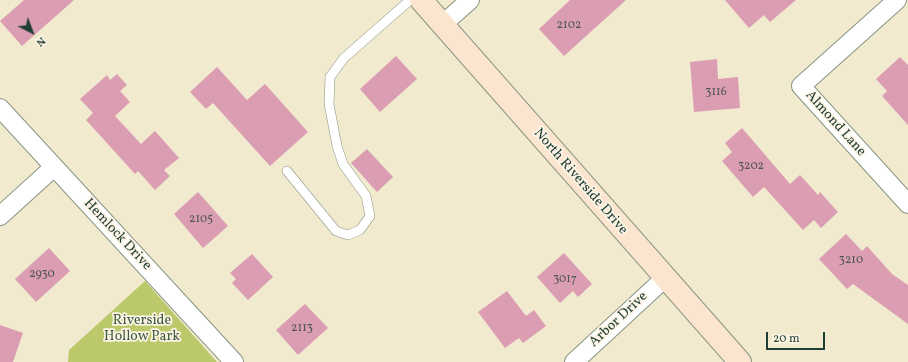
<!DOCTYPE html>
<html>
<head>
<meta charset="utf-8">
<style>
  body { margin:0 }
  #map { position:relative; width:908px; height:362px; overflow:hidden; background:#f1eacf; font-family:Vollkorn,serif }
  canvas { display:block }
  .north { position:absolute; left:12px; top:12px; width:40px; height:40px; -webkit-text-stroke:3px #fcf5e5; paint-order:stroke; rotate:138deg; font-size:11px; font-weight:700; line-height:16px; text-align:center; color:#1f3d34 }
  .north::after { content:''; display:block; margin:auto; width:14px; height:18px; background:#1f3d34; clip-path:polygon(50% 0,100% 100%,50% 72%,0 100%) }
  .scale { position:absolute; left:766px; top:332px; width:59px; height:18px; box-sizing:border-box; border:2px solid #1f3d34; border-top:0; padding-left:5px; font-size:12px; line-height:14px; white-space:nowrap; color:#1f3d34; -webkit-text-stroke:3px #fcf5e5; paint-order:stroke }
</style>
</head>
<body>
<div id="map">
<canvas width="908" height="362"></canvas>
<div class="north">N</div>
<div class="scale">20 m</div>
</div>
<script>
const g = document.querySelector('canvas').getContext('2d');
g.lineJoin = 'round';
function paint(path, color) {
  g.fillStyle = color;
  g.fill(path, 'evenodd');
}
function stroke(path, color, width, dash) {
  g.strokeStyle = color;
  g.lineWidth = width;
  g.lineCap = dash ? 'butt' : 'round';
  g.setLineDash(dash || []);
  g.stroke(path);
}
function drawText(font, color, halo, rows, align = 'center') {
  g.font = font + ' Vollkorn,serif';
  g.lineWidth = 3.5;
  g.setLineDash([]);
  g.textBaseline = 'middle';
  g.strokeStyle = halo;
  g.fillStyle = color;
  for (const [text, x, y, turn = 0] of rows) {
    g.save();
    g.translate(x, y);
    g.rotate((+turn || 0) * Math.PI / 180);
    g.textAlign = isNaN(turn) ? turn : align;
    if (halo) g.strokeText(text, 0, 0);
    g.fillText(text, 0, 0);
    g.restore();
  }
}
paint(new Path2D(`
  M 145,281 L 217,362 L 68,362 L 69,350 Z`), '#bcc96b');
paint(new Path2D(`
  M 24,0 L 74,0 L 22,46 L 0,21 Z
  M 570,0 L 626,0 L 564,56 L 539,29 Z
  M 725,0 L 796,0 L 770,22 L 764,15 L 749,28 Z
  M 396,56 L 417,79 L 380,112 L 360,89 Z
  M 900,57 L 908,65 L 908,125 L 882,96 L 887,91 L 876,79 Z
  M 717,59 L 718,79 L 738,77 L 740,108 L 694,112 L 690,62 Z
  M 217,67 L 247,100 L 265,84 L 308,132 L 270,166 L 213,103 L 206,109 L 190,92 Z
  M 117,74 L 127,85 L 120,91 L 130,102 L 115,116 L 141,144 L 155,131 L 179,158 L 164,170 L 170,176 L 155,190 L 138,171 L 135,174 L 86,120 L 93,113 L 80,99 L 107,75 L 110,80 Z
  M 742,128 L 790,184 L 800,175 L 818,195 L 820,192 L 838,212 L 821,228 L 814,220 L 803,230 L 764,187 L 753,197 L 722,161 L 732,152 L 725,143 Z
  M 367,149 L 393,177 L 377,192 L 351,163 Z
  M 198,192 L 228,226 L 203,248 L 174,214 Z
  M 846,234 L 862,251 L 867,246 L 892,274 L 908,285 L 908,324 L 853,284 L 847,289 L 819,259 Z
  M 49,248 L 70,271 L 36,302 L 15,279 Z
  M 564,253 L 592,284 L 578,297 L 573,291 L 560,303 L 537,277 Z
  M 252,254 L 273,277 L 248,300 L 232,283 L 236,279 L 230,273 Z
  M 507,291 L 526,316 L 534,310 L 546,326 L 523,343 L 519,338 L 505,348 L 478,312 Z
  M 305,304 L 328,328 L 298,355 L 276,330 Z
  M 0,325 L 23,333 L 13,362 L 0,362 Z`), '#db9db2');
const lane = new Path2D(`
  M 287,171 L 336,231 L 348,235 L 360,230 L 370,216 L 366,196 L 343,164 L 337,146 L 329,104 L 330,77 L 344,58 L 410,0`);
const street = new Path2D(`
  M 897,0 L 801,86 L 908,204
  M 442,25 L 470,0
  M 0,108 L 234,362
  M 0,216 L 54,167
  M 574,362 L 665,278`);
const secondary = new Path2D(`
  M 421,0 L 740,362`);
stroke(lane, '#889482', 10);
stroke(street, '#889482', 20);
stroke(secondary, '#889482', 24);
stroke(lane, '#fff', 9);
stroke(street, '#fff', 18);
stroke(secondary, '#fbe5cf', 22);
drawText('12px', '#4e5554', null, [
  ["2102",569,26],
  ["3116",716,93],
  ["3202",751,167],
  ["2105",201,220],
  ["3210",851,261],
  ["2930",42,275],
  ["3017",565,280],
  ["2113",302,329]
]);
drawText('14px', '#1f3d34', '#fcf5e5', [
  ["Almond Lane",835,124,48],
  ["North Riverside Drive",580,182,49],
  ["Hemlock Drive",117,235,47],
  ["Arbor Drive",619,320,-43]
]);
drawText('14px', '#3e593f', '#fcf5e5', [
  ["Riverside",142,321],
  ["Hollow Park",142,337]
]);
</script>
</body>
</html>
